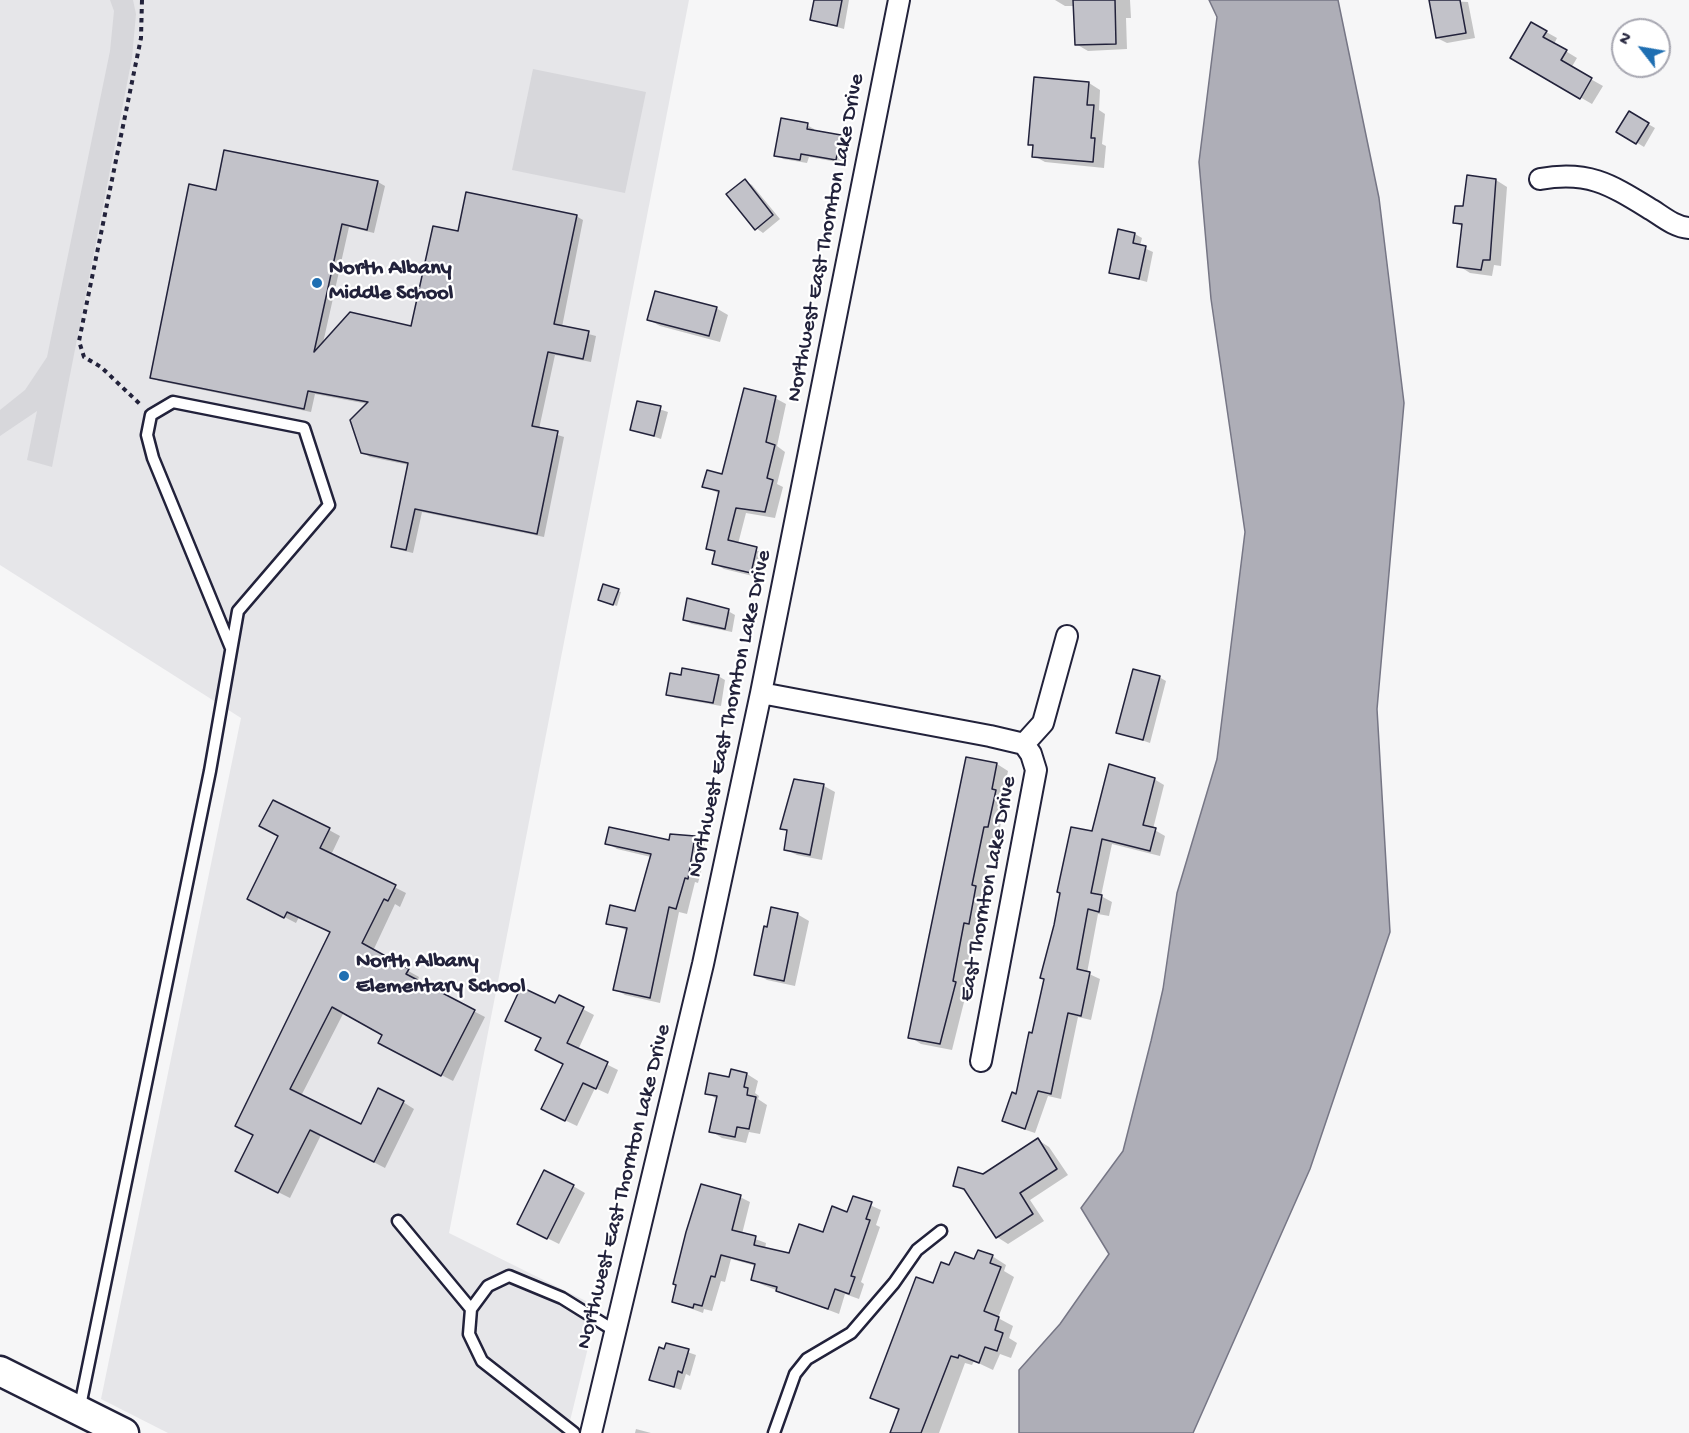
<!DOCTYPE html>
<html>
<head>
<meta charset="utf-8">
<style>
  body { margin:0 }
  #map { position:relative; width:1689px; height:1433px; overflow:hidden; background:#f6f6f7; font-family:"Gochi Hand",sans-serif }
  canvas { display:block }
  .north { position:absolute; left:1611px; top:18px; width:60px; height:60px; box-sizing:border-box; background:#fff; border:2px solid #a7a7b1; border-radius:50%; rotate:301deg; font-size:16px; font-weight:700; line-height:24px; text-align:center; color:#22223b }
  .north::after { content:''; display:block; margin:auto; width:21px; height:27px; background:#1f6fb2; clip-path:polygon(50% 0,100% 100%,50% 72%,0 100%) }
</style>
</head>
<body>
<div id="map">
<canvas width="1689" height="1433"></canvas>
<div class="north">N</div>
</div>
<script>
const g = document.querySelector('canvas').getContext('2d');
g.lineJoin = 'round';
function paint(path, color) {
  g.fillStyle = color;
  g.fill(path, 'evenodd');
}
function stroke(path, color, width, dash) {
  g.strokeStyle = color;
  g.lineWidth = width;
  g.lineCap = dash ? 'butt' : 'round';
  g.setLineDash(dash || []);
  g.stroke(path);
}
function drawText(font, color, halo, rows, align = 'center') {
  g.font = font + ' "Gochi Hand",sans-serif';
  g.lineWidth = 4.5;
  g.setLineDash([]);
  g.textBaseline = 'middle';
  g.strokeStyle = halo;
  g.fillStyle = color;
  for (const [text, x, y, turn = 0] of rows) {
    g.save();
    g.translate(x, y);
    g.rotate((+turn || 0) * Math.PI / 180);
    g.textAlign = isNaN(turn) ? turn : align;
    if (halo) g.strokeText(text, 0, 0);
    g.fillText(text, 0, 0);
    g.restore();
  }
}
paint(new Path2D(`
  M 0,0 L 689,0 L 449,1233 L 598,1307 L 567,1433 L 168,1433 L 101,1399 L 241,718 L 0,565 Z`), '#e6e6e9');
paint(new Path2D(`
  M 110,0 L 133,0 L 136,14 L 132,58 L 52,467 L 27,460 L 37,411 L 0,436 L 0,410 L 25,390 L 47,357 L 110,51 L 114,11 Z
  M 533,69 L 646,92 L 625,193 L 512,170 Z`), '#d7d7db');
const water = new Path2D(`
  M 1209,0 L 1338,0 L 1379,198 L 1404,403 L 1377,709 L 1390,932 L 1310,1169 L 1193,1433 L 1019,1433 L 1019,1370 L 1060,1324 L 1109,1254 L 1081,1208 L 1123,1151 L 1151,1041 L 1163,989 L 1177,893 L 1217,759 L 1245,532 L 1211,299 L 1199,162 L 1217,17 Z`);
paint(water, '#aeaeb7');
stroke(water, '#767685', 1.5);
paint(new Path2D(`
  M 816,0 L 849,0 L 844,29 L 812,20 Z
  M 1055,0 L 1130,0 L 1131,18 L 1126,18 L 1127,49 L 1088,51 L 1076,44 L 1074,6 L 1065,6 Z
  M 1431,0 L 1468,2 L 1475,38 L 1447,43 L 1437,38 Z
  M 1532,24 L 1557,38 L 1554,44 L 1577,58 L 1571,68 L 1603,86 L 1592,104 L 1512,58 Z
  M 1036,78 L 1089,83 L 1100,90 L 1099,110 L 1105,114 L 1102,144 L 1106,146 L 1104,168 L 1045,162 L 1034,156 L 1035,147 L 1029,144 Z
  M 1629,113 L 1655,128 L 1644,147 L 1618,131 Z
  M 807,125 L 814,129 L 814,132 L 840,137 L 847,141 L 843,163 L 809,157 L 807,163 L 783,159 L 776,155 Z
  M 225,151 L 378,182 L 385,186 L 374,233 L 349,227 L 323,343 L 412,328 L 459,233 L 576,216 L 583,220 L 562,327 L 596,336 L 591,362 L 555,355 L 539,429 L 564,437 L 544,537 L 422,512 L 413,553 L 400,550 L 392,546 L 409,465 L 370,457 L 362,452 L 368,404 L 315,394 L 311,412 L 159,381 L 151,377 L 217,191 Z
  M 1469,177 L 1496,180 L 1507,187 L 1501,266 L 1494,265 L 1492,276 L 1470,273 L 1459,266 L 1463,227 L 1454,222 L 1464,208 Z
  M 745,181 L 752,185 L 780,219 L 763,233 L 756,228 Z
  M 1135,234 L 1142,238 L 1140,246 L 1153,252 L 1147,282 L 1111,272 Z
  M 716,308 L 728,315 L 720,342 L 660,326 L 649,320 Z
  M 775,398 L 786,404 L 777,446 L 785,452 L 777,484 L 783,487 L 775,518 L 746,513 L 738,544 L 767,554 L 761,578 L 724,569 L 713,563 L 716,553 L 708,548 L 720,494 L 704,486 L 723,476 Z
  M 638,402 L 668,412 L 661,439 L 632,429 Z
  M 618,591 L 621,592 L 617,606 L 602,601 Z
  M 728,611 L 735,615 L 732,632 L 692,624 L 684,620 Z
  M 718,676 L 725,680 L 721,706 L 675,698 L 668,694 Z
  M 1159,677 L 1166,681 L 1150,743 L 1118,732 Z
  M 968,758 L 997,764 L 1008,771 L 1003,796 L 1006,798 L 999,833 L 995,832 L 983,892 L 987,894 L 980,929 L 976,928 L 964,988 L 967,990 L 952,1050 L 921,1044 L 910,1037 Z
  M 1154,779 L 1164,785 L 1153,829 L 1165,836 L 1160,856 L 1112,844 L 1101,896 L 1112,902 L 1109,916 L 1098,914 L 1087,973 L 1100,979 L 1091,1020 L 1078,1017 L 1061,1099 L 1048,1096 L 1035,1133 L 1014,1126 L 1004,1120 L 1018,1096 L 1093,832 Z
  M 824,786 L 835,792 L 822,860 L 797,855 L 785,849 L 789,832 L 782,828 Z
  M 329,830 L 340,836 L 331,855 L 406,893 L 400,907 L 395,904 L 373,951 L 419,977 L 417,982 L 485,1017 L 453,1081 L 391,1049 L 384,1035 L 344,1012 L 301,1096 L 361,1126 L 403,1102 L 414,1109 L 385,1168 L 321,1135 L 290,1198 L 248,1177 L 255,1135 L 331,933 L 299,917 L 296,923 L 261,905 Z
  M 695,838 L 705,843 L 702,868 L 698,883 L 695,882 L 687,914 L 679,912 L 660,1003 L 625,995 L 615,989 L 628,931 L 608,923 L 636,913 L 651,857 L 617,849 L 607,843 L 670,841 Z
  M 797,914 L 809,921 L 795,986 L 767,980 L 756,974 L 768,929 Z
  M 560,997 L 594,1015 L 578,1050 L 618,1070 L 608,1094 L 595,1088 L 577,1126 L 554,1115 L 564,1064 L 543,1039 L 507,1021 L 556,1005 Z
  M 747,1074 L 758,1081 L 755,1093 L 759,1096 L 758,1099 L 767,1105 L 760,1134 L 749,1132 L 746,1143 L 722,1138 L 711,1131 L 717,1099 L 706,1093 L 731,1079 Z
  M 1038,1140 L 1049,1147 L 1068,1175 L 1030,1200 L 1044,1221 L 1008,1244 L 997,1237 L 966,1192 L 955,1185 L 984,1176 Z
  M 573,1186 L 585,1193 L 559,1244 L 531,1230 Z
  M 740,1197 L 750,1202 L 742,1234 L 766,1243 L 765,1249 L 790,1254 L 824,1234 L 848,1213 L 854,1198 L 881,1210 L 876,1225 L 880,1227 L 861,1282 L 864,1284 L 859,1299 L 845,1294 L 839,1314 L 763,1285 L 753,1280 L 756,1266 L 731,1259 L 725,1282 L 721,1281 L 712,1311 L 704,1309 L 703,1313 L 673,1302 Z
  M 992,1256 L 1006,1265 L 1004,1271 L 1014,1277 L 998,1318 L 1013,1326 L 1009,1338 L 1017,1343 L 1011,1358 L 1000,1354 L 993,1370 L 974,1361 L 972,1365 L 965,1363 L 939,1433 L 892,1433 L 900,1411 L 872,1397 L 934,1285 L 950,1267 Z
  M 667,1345 L 696,1355 L 690,1376 L 686,1374 L 681,1390 L 651,1380 Z
  M 636,1429 L 651,1433 L 635,1433 Z`), '#0003');
const building = new Path2D(`
  M 814,0 L 842,0 L 837,26 L 810,20 Z
  M 1073,0 L 1115,0 L 1116,44 L 1075,45 Z
  M 1429,0 L 1460,0 L 1466,33 L 1436,38 Z
  M 1531,22 L 1547,31 L 1543,37 L 1567,50 L 1561,60 L 1592,78 L 1580,99 L 1510,58 Z
  M 1034,77 L 1089,82 L 1087,105 L 1094,105 L 1091,138 L 1095,138 L 1093,162 L 1032,157 L 1033,145 L 1028,145 Z
  M 1629,111 L 1649,123 L 1636,144 L 1616,132 Z
  M 781,118 L 808,123 L 807,129 L 841,135 L 836,160 L 801,154 L 800,160 L 774,156 Z
  M 224,150 L 378,181 L 367,230 L 342,224 L 314,352 L 350,312 L 411,326 L 433,226 L 458,231 L 466,192 L 577,215 L 554,324 L 589,331 L 583,359 L 548,352 L 532,426 L 558,431 L 537,534 L 415,509 L 406,550 L 391,547 L 408,463 L 361,453 L 350,420 L 368,402 L 308,391 L 304,409 L 150,378 L 189,184 L 216,190 Z
  M 1467,175 L 1496,179 L 1490,260 L 1483,260 L 1481,270 L 1457,267 L 1462,224 L 1453,223 L 1455,206 L 1463,206 Z
  M 745,179 L 773,215 L 755,230 L 726,194 Z
  M 1118,229 L 1135,233 L 1133,243 L 1146,246 L 1139,279 L 1109,273 Z
  M 655,291 L 717,307 L 709,336 L 647,320 Z
  M 744,388 L 776,396 L 766,442 L 775,445 L 767,478 L 773,480 L 765,512 L 736,508 L 728,540 L 757,547 L 751,573 L 712,564 L 715,551 L 706,549 L 719,491 L 702,487 L 707,470 L 722,474 Z
  M 637,401 L 661,406 L 654,436 L 630,430 Z
  M 603,584 L 619,589 L 613,605 L 598,600 Z
  M 687,598 L 729,609 L 725,629 L 683,620 Z
  M 682,668 L 719,675 L 713,703 L 666,695 L 670,673 L 681,675 Z
  M 1133,669 L 1160,676 L 1143,740 L 1116,733 Z
  M 966,757 L 997,763 L 992,789 L 996,790 L 988,827 L 984,827 L 972,885 L 976,886 L 969,924 L 964,923 L 953,981 L 956,982 L 940,1044 L 908,1038 Z
  M 1109,764 L 1155,778 L 1143,825 L 1156,828 L 1150,851 L 1102,839 L 1091,893 L 1102,895 L 1099,912 L 1088,909 L 1077,969 L 1090,972 L 1081,1016 L 1068,1013 L 1051,1094 L 1038,1091 L 1025,1129 L 1002,1121 L 1012,1092 L 1016,1094 L 1029,1032 L 1032,1033 L 1044,979 L 1040,978 L 1054,925 L 1060,893 L 1057,892 L 1071,827 L 1092,831 Z
  M 794,779 L 824,784 L 810,855 L 784,850 L 787,830 L 780,829 Z
  M 273,800 L 330,828 L 320,848 L 396,885 L 388,901 L 384,899 L 362,943 L 409,969 L 406,974 L 475,1010 L 441,1076 L 378,1043 L 382,1035 L 332,1007 L 290,1089 L 361,1124 L 378,1088 L 404,1101 L 374,1162 L 310,1130 L 278,1193 L 235,1171 L 253,1135 L 235,1126 L 330,932 L 287,912 L 284,918 L 247,899 L 278,836 L 259,826 Z
  M 609,827 L 669,840 L 670,834 L 695,836 L 688,879 L 685,878 L 676,909 L 669,907 L 650,998 L 613,990 L 627,928 L 606,924 L 610,905 L 635,911 L 651,854 L 605,844 Z
  M 771,907 L 798,913 L 784,981 L 754,975 L 764,926 L 767,927 Z
  M 521,987 L 555,1003 L 559,995 L 584,1007 L 567,1043 L 608,1062 L 596,1089 L 583,1083 L 565,1121 L 541,1109 L 563,1064 L 535,1050 L 541,1038 L 505,1021 Z
  M 731,1069 L 747,1073 L 744,1087 L 748,1088 L 747,1095 L 756,1097 L 749,1129 L 737,1127 L 735,1137 L 709,1132 L 717,1096 L 705,1094 L 709,1073 L 729,1077 Z
  M 1038,1138 L 1057,1169 L 1020,1193 L 1033,1214 L 996,1238 L 964,1189 L 953,1186 L 958,1167 L 983,1174 Z
  M 544,1170 L 574,1185 L 547,1239 L 517,1224 Z
  M 701,1184 L 741,1195 L 732,1230 L 756,1236 L 754,1245 L 789,1253 L 799,1224 L 823,1232 L 832,1206 L 847,1212 L 853,1196 L 872,1202 L 866,1219 L 870,1220 L 851,1276 L 855,1277 L 849,1294 L 835,1289 L 828,1309 L 776,1291 L 777,1287 L 751,1280 L 755,1264 L 721,1255 L 715,1277 L 711,1276 L 702,1306 L 694,1304 L 693,1308 L 672,1302 L 676,1285 L 673,1284 L 686,1232 Z
  M 978,1250 L 993,1255 L 990,1263 L 1001,1267 L 984,1311 L 999,1317 L 995,1330 L 1003,1333 L 997,1351 L 985,1347 L 979,1363 L 959,1355 L 958,1358 L 951,1356 L 921,1433 L 890,1433 L 899,1409 L 870,1398 L 916,1277 L 933,1283 L 941,1262 L 949,1265 L 955,1252 L 974,1259 Z
  M 666,1343 L 689,1349 L 682,1373 L 678,1371 L 674,1387 L 649,1380 L 659,1347 L 664,1349 Z`);
paint(building, '#c2c2c9');
stroke(building, '#22223b', 1.5);
const lane = new Path2D(`
  M 398,1221 L 471,1309
  M 79,1411 L 210,771 L 238,611 L 329,505 L 304,428 L 173,402 L 151,415 L 147,435 L 153,458 L 231,648
  M 574,1433 L 482,1361 L 469,1334 L 471,1309 L 488,1286 L 509,1276 L 562,1298 L 615,1331
  M 774,1433 L 795,1374 L 807,1359 L 851,1333 L 894,1283 L 917,1250 L 941,1231`);
const street = new Path2D(`
  M 1540,179 C 1589,170 1611,185 1652,210 C 1663,217 1675,227 1689,228
  M 761,693 L 990,736 L 1024,744 L 1031,754 L 1036,770 L 981,1061
  M 1024,744 L 1043,723 L 1067,636
  M 591,1433 L 703,964 L 761,693 L 899,0`);
const secondary = new Path2D(`
  M 0,1371 L 124,1433`);
stroke(lane, '#22223b', 15);
stroke(street, '#22223b', 24);
stroke(secondary, '#22223b', 33);
stroke(new Path2D(`
  M 142,0 L 141,38 L 79,341 L 84,357 L 101,367 L 142,406`), '#22223b', 4, [4.5, 4.5]);
stroke(lane, '#fff', 10);
stroke(street, '#fff', 20);
stroke(secondary, '#fff', 28);
for (const [x, y, r, color] of [
  [317,283,6,"#1f6fb2"],
  [344,976,6,"#1f6fb2"]
]) {
  const dot = new Path2D();
  dot.arc(x, y, r, 0, 2 * Math.PI);
  g.fillStyle = color;
  g.fill(dot);
  stroke(dot, '#fff', 2);
}
drawText('22px', '#22223b', '#fff', [
  ["Northwest East Thornton Lake Drive",827,238,-79],
  ["Northwest East Thornton Lake Drive",731,714,-78],
  ["East Thornton Lake Drive",989,889,-79],
  ["Northwest East Thornton Lake Drive",625,1187,-76]
]);
drawText('bold 22px', '#22223b', '#fff', [
  ["North Albany",329,270],
  ["Middle School",329,295],
  ["North Albany",356,963],
  ["Elementary School",356,988]
], 'left');
</script>
</body>
</html>
